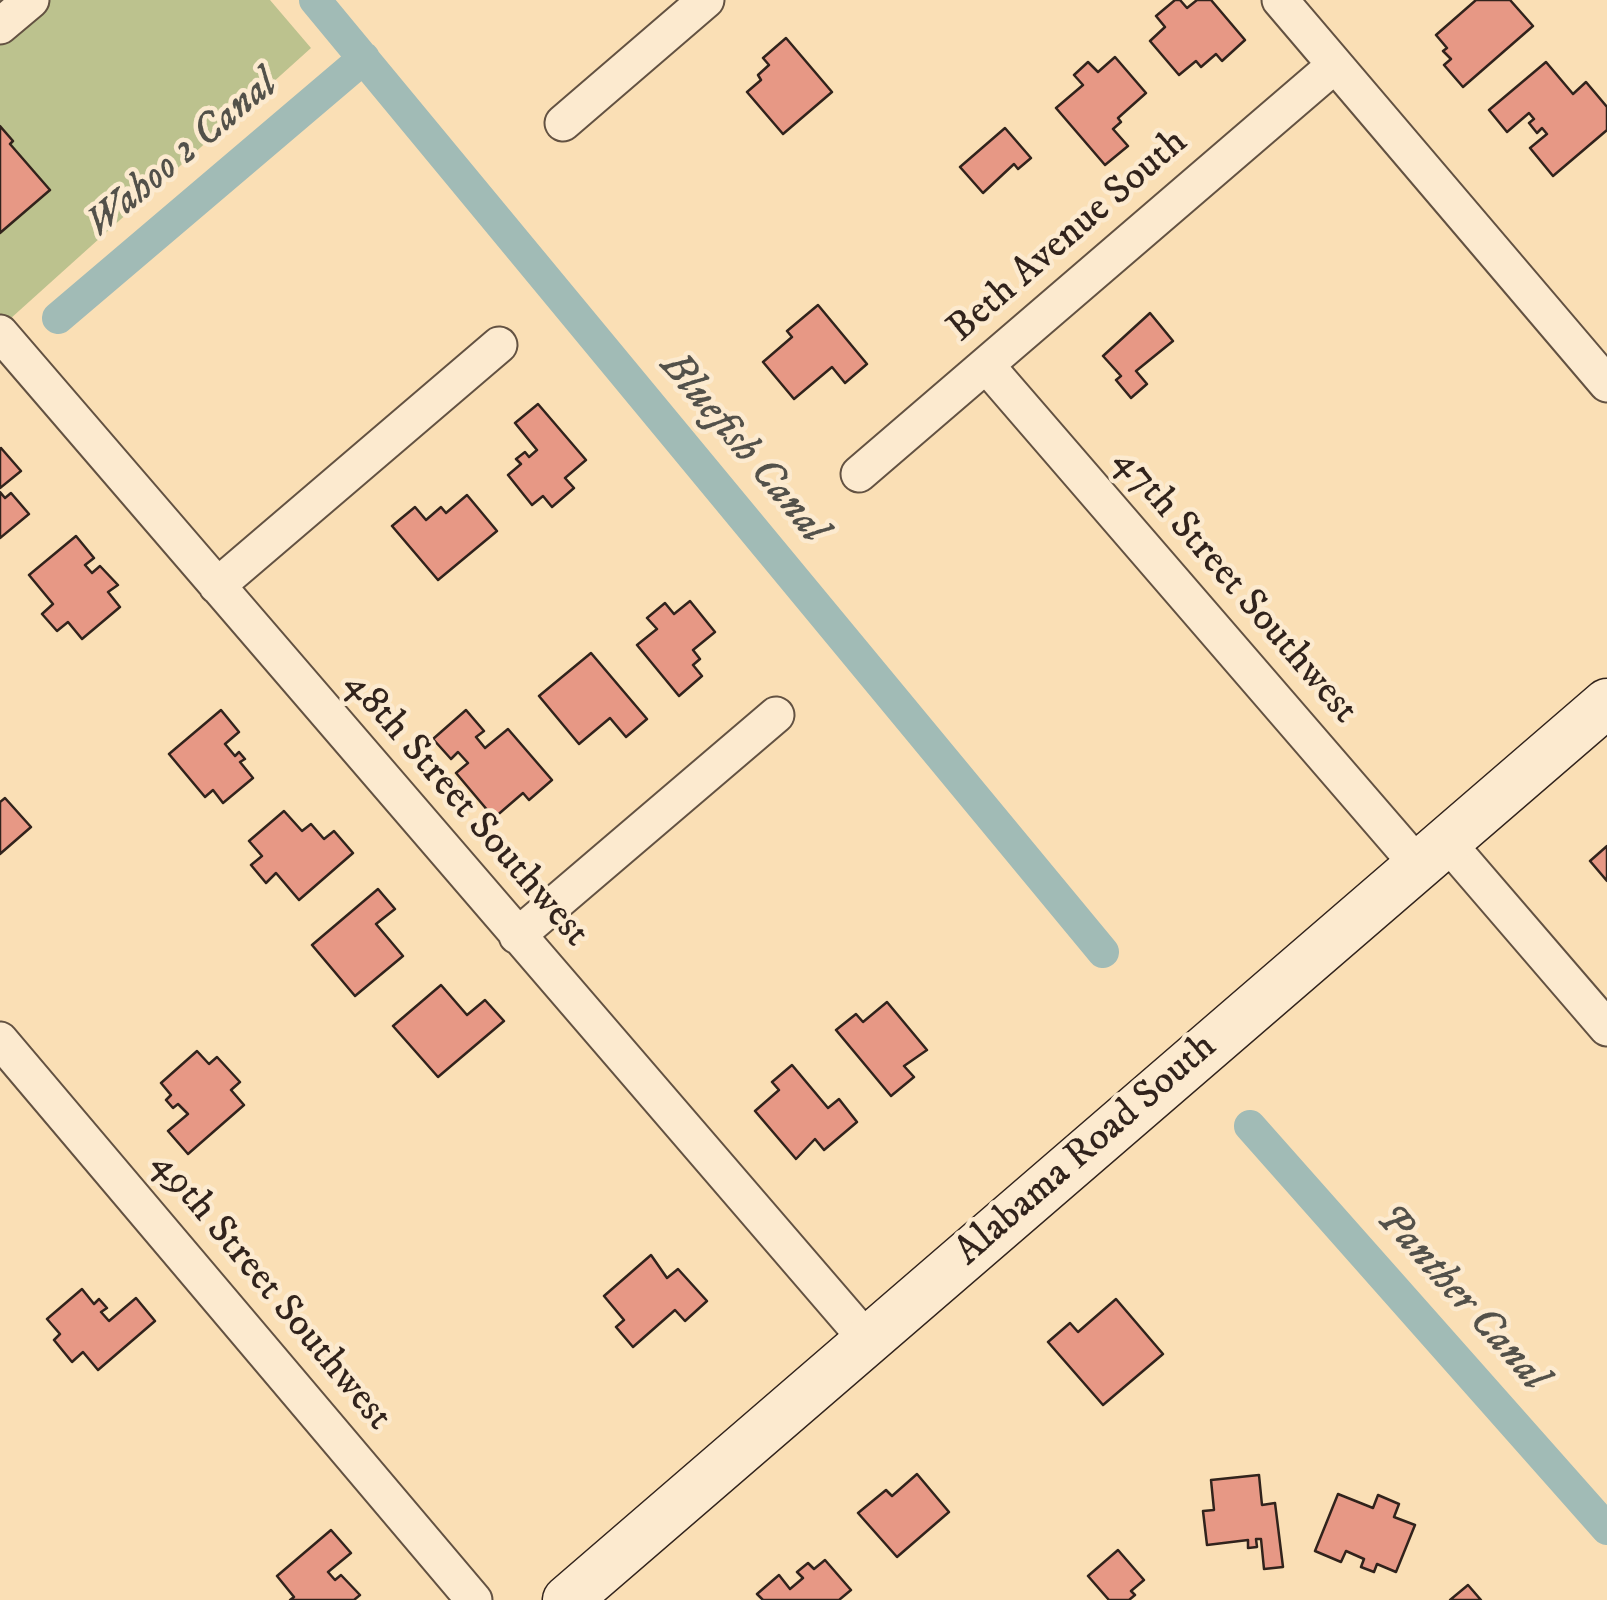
<!DOCTYPE html>
<html>
<head>
<meta charset="utf-8">
<style>
  body { margin:0 }
  canvas { display:block; background:#fadfb5 }
</style>
</head>
<body>
<canvas width="1607" height="1600"></canvas>
<script>
const g = document.querySelector('canvas').getContext('2d');
g.lineJoin = 'round';
function paint(path, color) {
  g.fillStyle = color;
  g.fill(path, 'evenodd');
}
function stroke(path, color, width, dash) {
  g.strokeStyle = color;
  g.lineWidth = width;
  g.lineCap = dash ? 'butt' : 'round';
  g.setLineDash(dash || []);
  g.stroke(path);
}
function drawText(font, color, halo, rows, align = 'center') {
  g.font = font + ' "IM FELL DW Pica",serif';
  g.lineWidth = 9;
  g.setLineDash([]);
  g.textBaseline = 'middle';
  g.strokeStyle = halo;
  g.fillStyle = color;
  for (const [text, x, y, turn = 0] of rows) {
    g.save();
    g.translate(x, y);
    g.rotate((+turn || 0) * Math.PI / 180);
    g.textAlign = isNaN(turn) ? turn : align;
    if (halo) g.strokeText(text, 0, 0);
    g.fillText(text, 0, 0);
    g.restore();
  }
}
paint(new Path2D(`
  M 0,0 L 270,0 L 311,48 L 0,328 Z`), '#bcc28e');
stroke(new Path2D(`
  M 315,0 L 1103,952
  M 58,318 L 364,58
  M 1250,1126 L 1607,1529`), '#a1bbb6', 32);
const building = new Path2D(`
  M 1175,0 L 1180,0 L 1187,8 L 1197,0 L 1211,0 L 1245,40 L 1222,61 L 1216,54 L 1201,67 L 1196,61 L 1179,75 L 1150,41 L 1165,27 L 1156,16 Z
  M 1476,0 L 1510,0 L 1533,26 L 1463,87 L 1444,65 L 1451,59 L 1443,51 L 1447,48 L 1436,35 Z
  M 786,38 L 832,92 L 783,134 L 747,92 L 761,80 L 758,75 L 769,65 L 763,58 Z
  M 1115,57 L 1146,93 L 1118,118 L 1121,122 L 1113,129 L 1128,146 L 1105,165 L 1056,108 L 1083,85 L 1074,75 L 1088,62 L 1098,72 Z
  M 1546,62 L 1573,94 L 1586,82 L 1607,107 L 1607,130 L 1553,176 L 1530,148 L 1547,134 L 1542,128 L 1537,133 L 1529,123 L 1534,119 L 1529,113 L 1507,132 L 1489,110 Z
  M 0,126 L 13,141 L 10,144 L 50,190 L 0,233 Z
  M 1005,128 L 1031,158 L 1018,169 L 1014,164 L 983,193 L 960,167 Z
  M 818,305 L 867,364 L 845,383 L 832,367 L 794,399 L 763,362 L 792,337 L 787,331 Z
  M 1150,313 L 1173,341 L 1136,371 L 1147,384 L 1131,398 L 1116,380 L 1121,376 L 1103,356 Z
  M 538,404 L 586,460 L 565,478 L 574,488 L 552,507 L 543,496 L 532,505 L 508,475 L 521,464 L 516,459 L 525,452 L 529,457 L 537,450 L 515,423 Z
  M 1,448 L 21,471 L 0,488 L 0,449 Z
  M 0,492 L 5,498 L 11,493 L 29,514 L 0,538 Z
  M 467,495 L 497,531 L 438,580 L 392,526 L 415,507 L 426,520 L 441,507 L 446,513 Z
  M 76,536 L 94,558 L 85,565 L 92,573 L 100,566 L 118,585 L 108,592 L 120,607 L 82,639 L 68,622 L 57,631 L 42,614 L 53,604 L 29,575 Z
  M 690,601 L 715,632 L 693,650 L 700,659 L 693,665 L 702,676 L 679,696 L 637,645 L 657,629 L 647,618 L 665,603 L 674,614 Z
  M 591,653 L 647,719 L 626,737 L 610,718 L 579,744 L 539,696 Z
  M 221,710 L 239,732 L 225,744 L 235,756 L 239,752 L 245,759 L 240,762 L 253,778 L 223,803 L 213,790 L 205,797 L 169,754 Z
  M 466,710 L 484,731 L 476,737 L 485,748 L 508,729 L 552,780 L 529,800 L 523,793 L 494,818 L 456,773 L 468,763 L 458,752 L 451,759 L 433,739 Z
  M 5,798 L 31,827 L 0,854 L 0,802 Z
  M 284,811 L 302,831 L 311,824 L 324,839 L 334,831 L 353,853 L 299,900 L 276,873 L 266,883 L 251,865 L 262,856 L 249,841 Z
  M 1607,846 L 1607,881 L 1590,861 Z
  M 378,889 L 395,909 L 376,924 L 403,956 L 355,996 L 312,945 Z
  M 441,985 L 467,1015 L 485,1000 L 504,1021 L 438,1077 L 393,1026 Z
  M 887,1002 L 927,1050 L 904,1066 L 914,1077 L 891,1096 L 836,1030 L 856,1014 L 863,1022 Z
  M 197,1051 L 209,1064 L 217,1057 L 240,1082 L 231,1090 L 244,1105 L 188,1154 L 168,1131 L 188,1114 L 178,1104 L 173,1108 L 166,1100 L 171,1095 L 161,1083 Z
  M 792,1065 L 828,1108 L 839,1099 L 857,1122 L 824,1150 L 815,1139 L 796,1159 L 755,1111 L 779,1090 L 772,1082 Z
  M 651,1255 L 667,1278 L 678,1269 L 707,1301 L 685,1321 L 675,1310 L 633,1347 L 616,1327 L 624,1320 L 604,1296 Z
  M 82,1289 L 94,1304 L 99,1299 L 107,1308 L 101,1312 L 109,1321 L 136,1298 L 155,1321 L 98,1370 L 83,1352 L 72,1362 L 54,1340 L 60,1334 L 47,1319 Z
  M 1116,1299 L 1163,1354 L 1103,1405 L 1048,1342 L 1070,1323 L 1078,1332 Z
  M 917,1474 L 949,1512 L 897,1557 L 858,1513 L 886,1490 L 892,1496 Z
  M 1259,1475 L 1262,1505 L 1275,1503 L 1283,1567 L 1264,1569 L 1261,1539 L 1256,1539 L 1257,1547 L 1248,1548 L 1248,1540 L 1207,1545 L 1203,1511 L 1214,1510 L 1211,1480 Z
  M 1338,1494 L 1373,1508 L 1378,1495 L 1399,1504 L 1394,1517 L 1415,1525 L 1396,1572 L 1377,1564 L 1374,1572 L 1361,1567 L 1364,1559 L 1346,1551 L 1341,1562 L 1315,1551 Z
  M 331,1530 L 351,1553 L 328,1572 L 335,1580 L 341,1575 L 360,1595 L 354,1600 L 290,1600 L 294,1597 L 277,1576 Z
  M 1118,1550 L 1144,1580 L 1131,1591 L 1135,1595 L 1129,1600 L 1109,1600 L 1088,1576 Z
  M 825,1560 L 851,1590 L 839,1600 L 763,1600 L 757,1594 L 779,1575 L 790,1589 L 803,1578 L 797,1572 L 808,1563 L 814,1569 Z
  M 1468,1585 L 1481,1600 L 1450,1600 Z`);
paint(building, '#e79885');
stroke(building, '#31231c', 2.5);
const street = new Path2D(`
  M 1280,0 L 1607,384
  M 0,26 L 31,0
  M 563,123 L 706,0
  M 0,333 L 868,1341
  M 986,365 L 1418,865
  M 859,474 L 1335,65
  M 217,586 L 499,345
  M 1446,841 L 1607,1028
  M 517,936 L 776,715
  M 0,1040 L 474,1600`);
const secondary = new Path2D(`
  M 567,1600 L 1607,703`);
stroke(street, '#635242', 39);
stroke(secondary, '#31231c', 51);
stroke(street, '#fceacf', 35);
stroke(secondary, '#fceacf', 48);
drawText('40px', '#31231c', '#fceacf', [
  ["Beth Avenue South",1069,237,-41],
  ["47th Street Southwest",1234,587,49],
  ["48th Street Southwest",465,810,49],
  ["Alabama Road South",1087,1151,-41],
  ["49th Street Southwest",270,1292,50]
]);
drawText('italic 42px', '#53514a', '#fceacf', [
  ["Wahoo 2 Canal",183,156,-40],
  ["Bluefish Canal",742,449,50],
  ["Panther Canal",1460,1299,48]
]);
</script>
</body>
</html>
